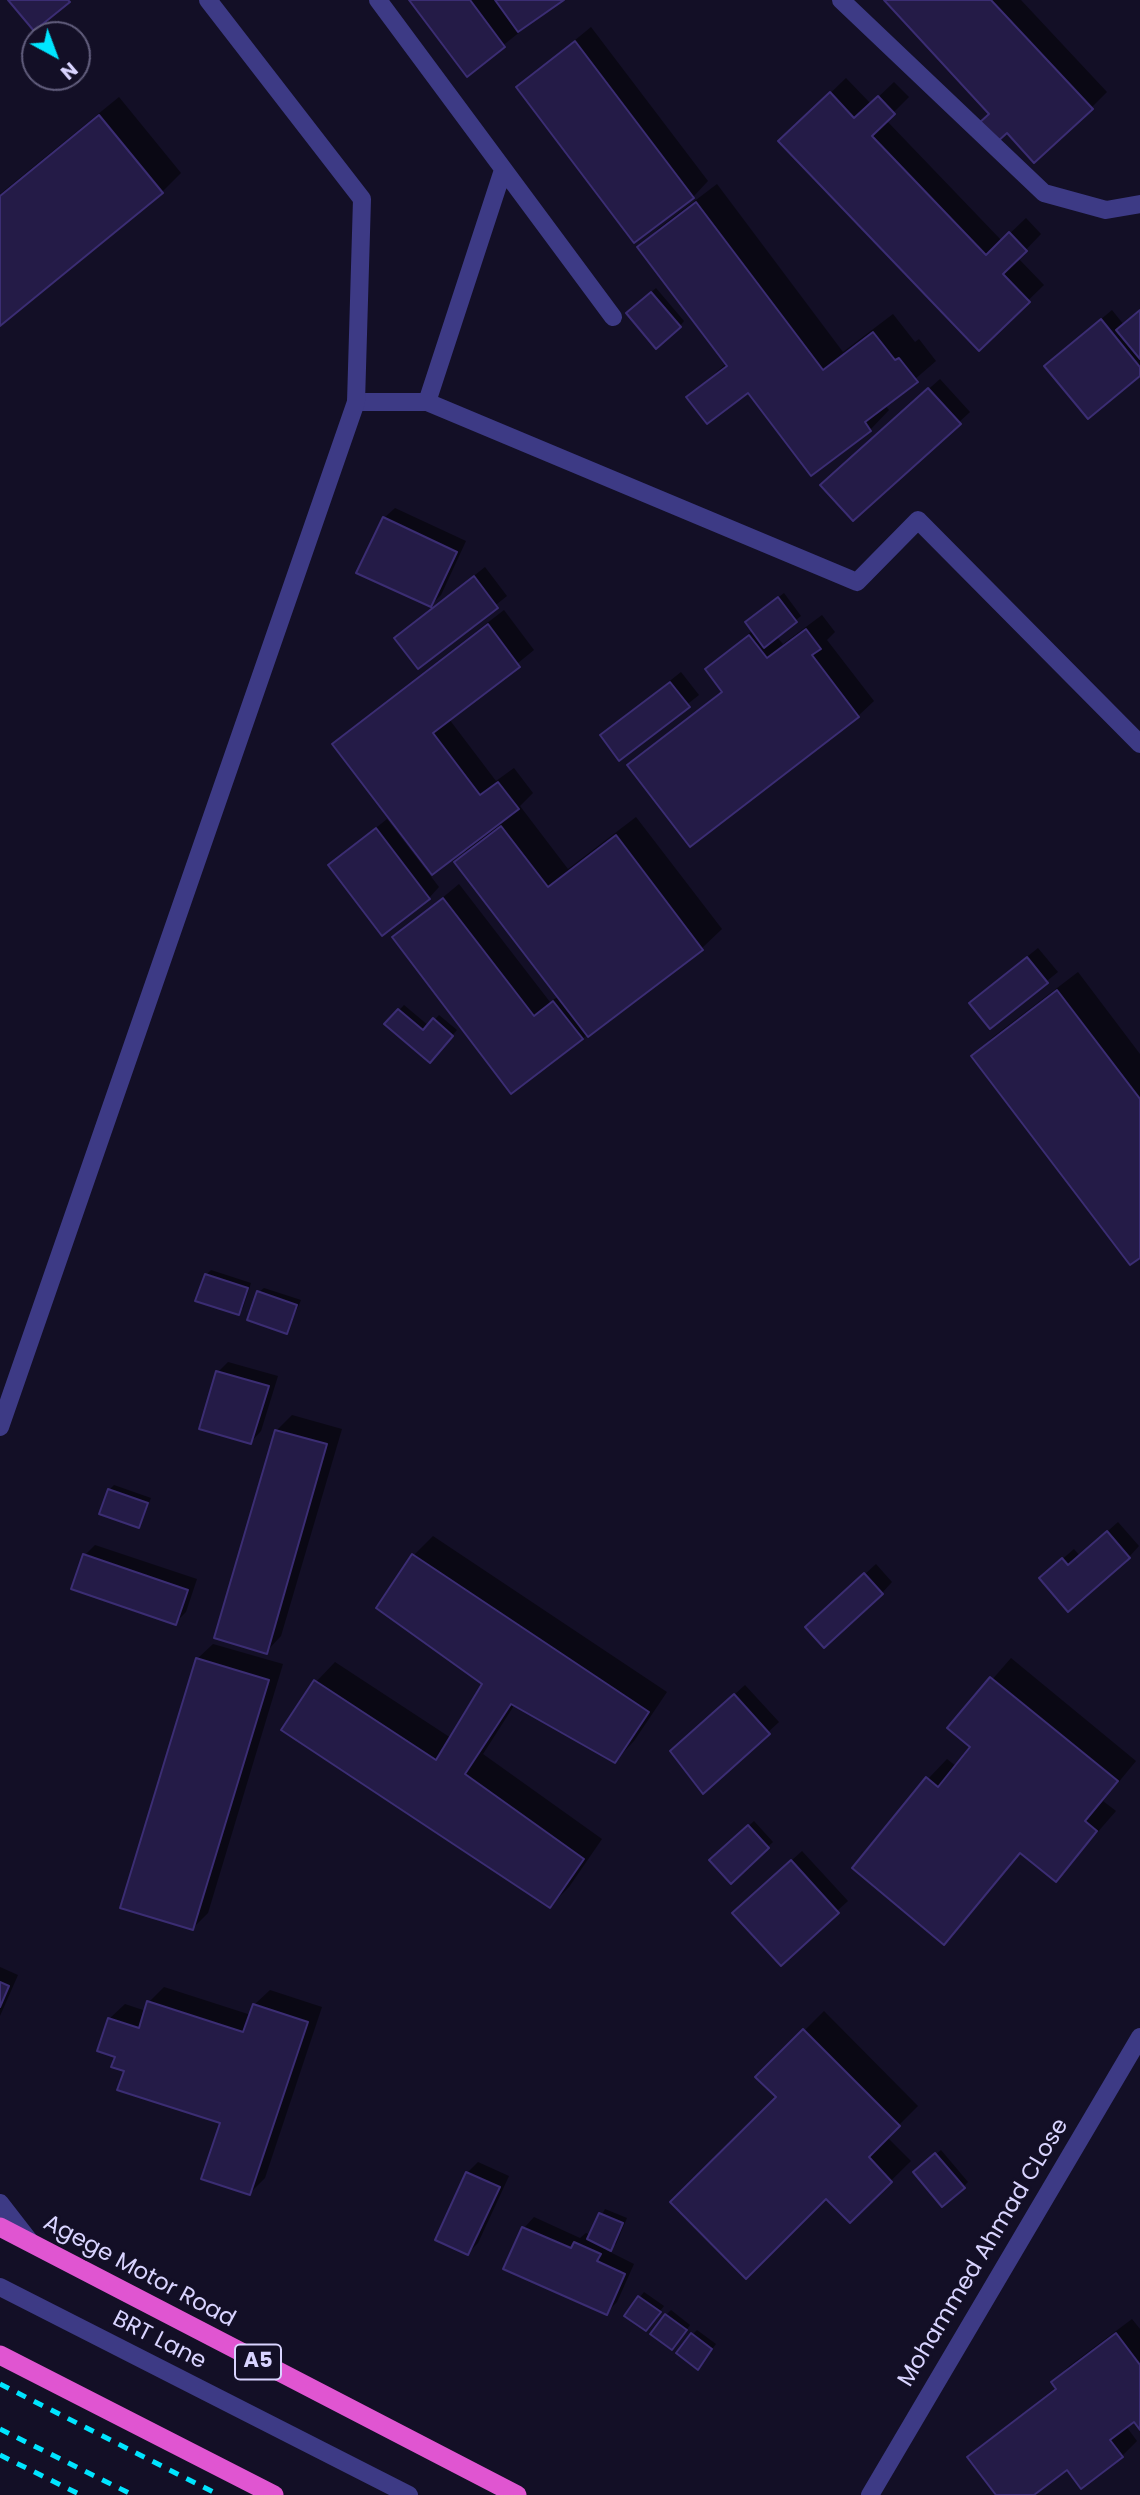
<!DOCTYPE html>
<html>
<head>
<meta charset="utf-8">
<style>
  body { margin:0 }
  #map { position:relative; width:1140px; height:2495px; overflow:hidden; background:#130f26; font-family:Poppins,sans-serif }
  canvas { display:block }
  .north { position:absolute; left:21px; top:21px; width:70px; height:70px; box-sizing:border-box; background:#130f26; border:2px solid #625e7d; border-radius:50%; rotate:139deg; font-size:19px; font-weight:700; line-height:28px; text-align:center; color:#d9d4ff }
  .north::after { content:''; display:block; margin:auto; width:24px; height:32px; background:#00e5ff; clip-path:polygon(50% 0,100% 100%,50% 72%,0 100%) }
</style>
</head>
<body>
<div id="map">
<canvas width="1140" height="2495"></canvas>
<div class="north">N</div>
</div>
<script>
const g = document.querySelector('canvas').getContext('2d');
g.lineJoin = 'round';
function paint(path, color) {
  g.fillStyle = color;
  g.fill(path, 'evenodd');
}
function stroke(path, color, width, dash) {
  g.strokeStyle = color;
  g.lineWidth = width;
  g.lineCap = dash ? 'butt' : 'round';
  g.setLineDash(dash || []);
  g.stroke(path);
}
function drawText(font, color, halo, rows, align = 'center') {
  g.font = font + ' Poppins,sans-serif';
  g.lineWidth = 6;
  g.setLineDash([]);
  g.textBaseline = 'middle';
  g.strokeStyle = halo;
  g.fillStyle = color;
  for (const [text, x, y, turn = 0] of rows) {
    g.save();
    g.translate(x, y);
    g.rotate((+turn || 0) * Math.PI / 180);
    g.textAlign = isNaN(turn) ? turn : align;
    if (halo) g.strokeText(text, 0, 0);
    g.fillText(text, 0, 0);
    g.restore();
  }
}
paint(new Path2D(`
  M 411,0 L 560,0 L 467,74 Z
  M 886,0 L 1021,0 L 1107,92 L 1091,108 L 991,114 Z
  M 591,27 L 708,181 L 693,197 L 518,87 Z
  M 846,78 L 871,104 L 894,82 L 909,97 L 886,120 L 1002,241 L 1026,218 L 1041,234 L 1018,258 L 1044,285 L 979,348 L 781,141 Z
  M 119,97 L 181,173 L 162,192 L 0,324 L 0,194 Z
  M 717,184 L 843,352 L 893,314 L 915,342 L 919,339 L 936,361 L 885,405 L 889,410 L 870,430 L 748,390 L 688,397 L 727,363 L 640,247 L 659,228 Z
  M 656,288 L 684,321 L 680,326 L 633,309 Z
  M 1112,310 L 1124,325 L 1140,311 L 1140,374 L 1057,356 Z
  M 940,379 L 970,412 L 853,519 L 833,474 Z
  M 395,508 L 466,541 L 441,595 L 431,605 L 384,518 Z
  M 485,567 L 507,596 L 418,667 L 396,638 Z
  M 784,593 L 801,616 L 776,636 L 783,644 L 822,615 L 835,632 L 827,640 L 874,701 L 858,716 L 690,844 L 629,765 L 723,690 L 707,669 L 753,630 L 752,618 Z
  M 504,610 L 534,650 L 449,719 L 496,781 L 514,768 L 533,793 L 520,806 L 568,869 L 636,817 L 722,929 L 702,948 L 512,1092 L 394,938 L 459,884 L 550,1002 L 559,996 L 457,862 L 474,841 L 335,744 L 350,729 Z
  M 681,672 L 699,695 L 619,758 L 602,735 Z
  M 387,819 L 439,887 L 429,898 L 330,865 Z
  M 1038,948 L 1058,972 L 990,1027 L 982,993 Z
  M 1078,972 L 1140,1054 L 1140,1256 L 973,1056 L 993,1037 Z
  M 404,1005 L 429,1026 L 439,1015 L 457,1030 L 434,1056 L 387,1023 Z
  M 211,1270 L 251,1283 L 243,1308 L 238,1313 L 206,1275 Z
  M 264,1288 L 301,1300 L 287,1332 L 259,1292 Z
  M 228,1362 L 278,1376 L 261,1431 L 251,1442 L 218,1372 Z
  M 292,1415 L 342,1429 L 281,1636 L 266,1652 L 216,1637 L 277,1430 Z
  M 114,1485 L 151,1498 L 139,1526 L 109,1490 Z
  M 1118,1522 L 1139,1546 L 1129,1557 L 1052,1568 L 1074,1549 L 1080,1556 Z
  M 433,1536 L 667,1692 L 634,1741 L 615,1761 L 515,1704 L 483,1754 L 602,1839 L 569,1887 L 550,1906 L 316,1682 L 335,1662 L 451,1738 L 484,1684 L 413,1556 Z
  M 95,1545 L 197,1579 L 186,1612 L 175,1623 L 85,1555 Z
  M 876,1564 L 892,1582 L 882,1593 L 818,1617 Z
  M 213,1644 L 283,1664 L 208,1913 L 193,1928 L 197,1659 Z
  M 1011,1658 L 1136,1761 L 1103,1801 L 1116,1811 L 1056,1880 L 1022,1852 L 944,1942 L 928,1779 L 947,1759 L 957,1767 L 973,1747 L 950,1728 Z
  M 745,1685 L 779,1722 L 704,1791 L 683,1741 Z
  M 754,1821 L 773,1842 L 731,1881 L 712,1860 Z
  M 802,1851 L 848,1901 L 837,1911 L 745,1903 Z
  M 0,1967 L 18,1975 L 0,2016 Z
  M 164,1987 L 251,2015 L 254,2005 L 270,1990 L 322,2007 L 265,2178 L 250,2193 L 222,2121 L 126,2070 L 117,2055 L 109,2019 L 125,2004 L 146,2011 L 149,2002 Z
  M 824,2011 L 918,2106 L 887,2137 L 911,2161 L 850,2221 L 778,2097 L 758,2077 Z
  M 941,2150 L 968,2182 L 963,2187 L 920,2168 Z
  M 478,2162 L 509,2176 L 478,2243 L 468,2253 L 467,2173 Z
  M 605,2209 L 627,2218 L 616,2244 L 606,2250 L 634,2264 L 617,2302 L 607,2312 L 524,2228 L 534,2217 L 580,2238 L 586,2233 L 591,2235 Z
  M 644,2292 L 664,2306 L 650,2324 L 626,2315 Z
  M 671,2310 L 690,2325 L 677,2343 L 666,2315 Z
  M 1132,2319 L 1140,2329 L 1140,2427 L 1135,2420 L 1126,2426 L 1137,2441 L 1122,2456 L 1067,2467 L 1031,2495 L 999,2495 L 970,2457 L 1056,2387 L 1053,2382 L 1068,2367 Z
  M 697,2330 L 716,2344 L 702,2362 L 692,2335 Z`), '#0007');
const building = new Path2D(`
  M 8,0 L 68,0 L 70,2 L 34,31 Z
  M 409,0 L 470,0 L 505,47 L 467,77 Z
  M 495,0 L 564,0 L 518,32 Z
  M 884,0 L 991,0 L 1093,109 L 1034,163 L 1007,133 L 996,143 L 978,124 L 989,114 Z
  M 575,41 L 694,198 L 634,243 L 516,87 Z
  M 830,92 L 854,118 L 878,96 L 895,114 L 872,136 L 986,255 L 1009,232 L 1027,251 L 1003,274 L 1030,302 L 979,351 L 778,141 Z
  M 99,115 L 163,193 L 0,326 L 0,196 Z
  M 696,202 L 823,370 L 873,332 L 895,360 L 899,358 L 918,382 L 865,422 L 871,431 L 811,476 L 748,393 L 707,424 L 686,397 L 727,366 L 637,247 Z
  M 651,292 L 681,327 L 656,349 L 626,313 Z
  M 1140,310 L 1140,359 L 1116,330 Z
  M 1101,319 L 1140,367 L 1140,376 L 1088,419 L 1044,366 Z
  M 928,388 L 961,424 L 853,521 L 820,485 Z
  M 383,517 L 457,552 L 431,607 L 356,573 Z
  M 474,576 L 498,608 L 418,669 L 394,638 Z
  M 778,597 L 797,622 L 764,648 L 745,622 Z
  M 488,624 L 520,667 L 433,733 L 480,795 L 498,782 L 519,809 L 432,875 L 332,744 Z
  M 806,629 L 821,649 L 812,655 L 859,717 L 690,847 L 627,765 L 722,692 L 705,669 L 749,635 L 767,658 Z
  M 670,682 L 690,707 L 619,761 L 600,735 Z
  M 501,826 L 548,887 L 616,835 L 703,950 L 588,1037 L 454,862 Z
  M 376,828 L 430,899 L 382,936 L 328,865 Z
  M 443,898 L 534,1016 L 553,1001 L 583,1039 L 511,1094 L 392,937 Z
  M 1027,957 L 1048,983 L 990,1029 L 969,1003 Z
  M 1057,990 L 1140,1099 L 1140,1258 L 1130,1265 L 971,1056 Z
  M 398,1009 L 423,1030 L 433,1018 L 453,1036 L 430,1063 L 384,1024 Z
  M 205,1274 L 248,1288 L 239,1315 L 195,1301 Z
  M 257,1291 L 297,1305 L 287,1334 L 247,1320 Z
  M 216,1371 L 269,1386 L 251,1444 L 199,1429 Z
  M 275,1430 L 327,1444 L 267,1654 L 214,1638 Z
  M 108,1489 L 148,1503 L 139,1528 L 99,1514 Z
  M 1107,1531 L 1130,1558 L 1068,1612 L 1039,1578 L 1062,1558 L 1068,1565 Z
  M 83,1554 L 188,1590 L 176,1625 L 71,1589 Z
  M 412,1554 L 649,1712 L 615,1763 L 511,1704 L 465,1774 L 584,1859 L 550,1908 L 281,1730 L 314,1680 L 436,1760 L 482,1684 L 376,1608 Z
  M 864,1573 L 883,1594 L 824,1648 L 805,1627 Z
  M 196,1658 L 269,1680 L 193,1930 L 120,1908 Z
  M 990,1677 L 1118,1781 L 1085,1821 L 1097,1831 L 1056,1882 L 1020,1853 L 944,1945 L 852,1868 L 926,1777 L 938,1787 L 970,1747 L 947,1728 Z
  M 734,1694 L 770,1734 L 703,1794 L 670,1751 Z
  M 748,1825 L 769,1848 L 731,1884 L 709,1860 Z
  M 791,1860 L 839,1913 L 781,1966 L 732,1913 Z
  M 0,1982 L 9,1986 L 0,2007 Z
  M 147,2001 L 243,2032 L 253,2004 L 308,2022 L 250,2195 L 201,2179 L 220,2123 L 117,2090 L 124,2071 L 111,2067 L 115,2057 L 97,2051 L 108,2018 L 139,2028 Z
  M 803,2029 L 900,2126 L 869,2157 L 892,2182 L 850,2223 L 826,2199 L 746,2279 L 670,2202 L 776,2097 L 755,2077 Z
  M 935,2153 L 965,2188 L 942,2207 L 913,2172 Z
  M 466,2172 L 500,2187 L 468,2255 L 435,2240 Z
  M 599,2213 L 623,2223 L 611,2251 L 587,2239 Z
  M 522,2227 L 571,2248 L 574,2242 L 601,2254 L 597,2261 L 625,2274 L 607,2315 L 503,2269 Z
  M 638,2296 L 661,2312 L 646,2331 L 624,2316 Z
  M 665,2314 L 687,2330 L 672,2350 L 650,2334 Z
  M 691,2333 L 712,2349 L 698,2370 L 676,2353 Z
  M 1116,2333 L 1140,2365 L 1140,2430 L 1134,2422 L 1110,2440 L 1123,2457 L 1081,2489 L 1067,2470 L 1034,2495 L 996,2495 L 967,2457 L 1056,2389 L 1051,2382 Z`);
paint(building, '#241b47');
stroke(building, '#3b2d73', 2);
stroke(new Path2D(`
  M 378,0 L 613,317
  M 841,0 L 1044,193 L 1106,210 L 1140,204
  M 356,402 L 427,402 L 857,582 L 918,520 L 1140,744
  M 427,402 L 503,170
  M 0,2203 L 31,2243
  M 0,2287 L 409,2495`), '#3d3a85', 18);
stroke(new Path2D(`
  M 870,2495 L 1140,2037`), '#3d3a85', 18);
stroke(new Path2D(`
  M 0,1427 L 356,402 L 362,199 L 208,0`), '#3d3a85', 18);
stroke(new Path2D(`
  M 0,2227 L 517,2495
  M 0,2355 L 274,2495`), '#e055d1', 19);
stroke(new Path2D(`
  M 0,2384 L 219,2495
  M 0,2429 L 133,2495
  M 0,2455 L 81,2495`), '#00e5ff', 5, [10, 9]);
for (const [x, y, w] of [
  [258,2362,46]
]) {
  const box = new Path2D();
  box.roundRect(x - w / 2, y - 17.5, w, 35, 5);
  g.fillStyle = '#130f26';
  g.fill(box);
  stroke(box, '#d9d4ff', 2);
}
drawText('bold 21px', '#d9d4ff', null, [
  ["A5",258,2362]
]);
drawText('23px', '#d9d4ff', '#130f26', [
  ["Mohammed Ahmad CLose",984,2253,-59],
  ["Agege Motor Road",139,2272,28],
  ["BRT Lane",159,2341,27]
]);
</script>
</body>
</html>
